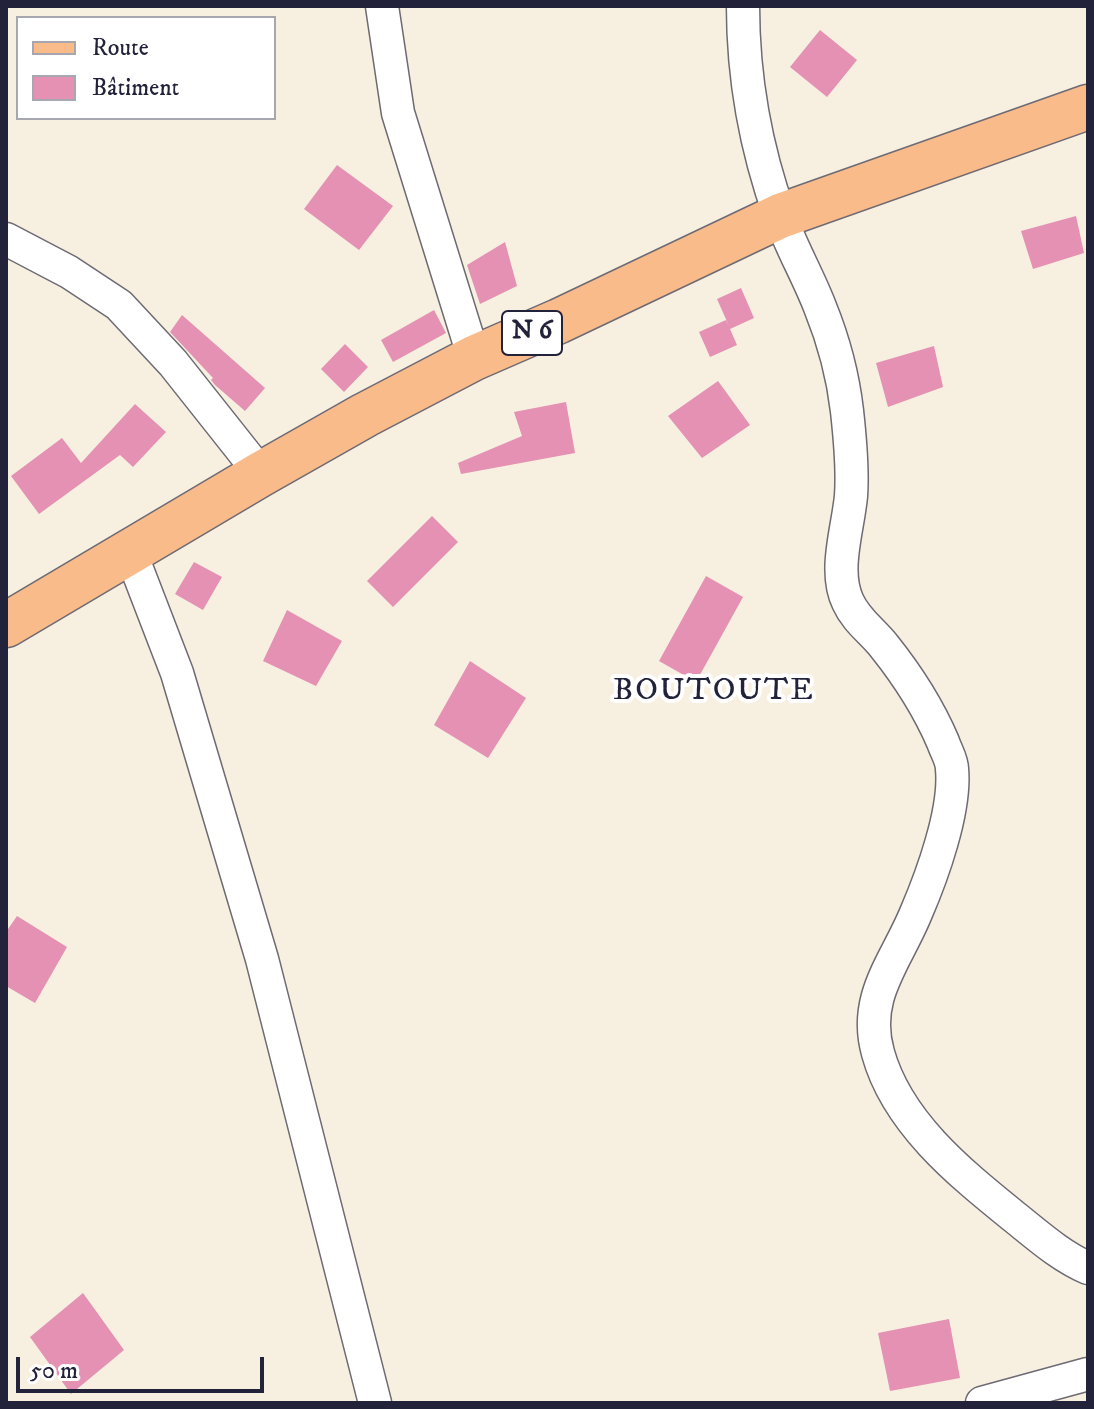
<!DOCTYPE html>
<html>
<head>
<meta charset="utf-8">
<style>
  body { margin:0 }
  #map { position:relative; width:1094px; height:1409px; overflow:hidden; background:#f7efdf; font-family:"IM FELL DW Pica",serif }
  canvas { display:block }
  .frame { position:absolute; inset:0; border:8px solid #22223b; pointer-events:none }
  .legend { position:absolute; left:16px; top:16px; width:260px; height:104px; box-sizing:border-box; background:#fff; border:2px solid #a7a7b1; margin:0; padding:10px 14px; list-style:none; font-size:24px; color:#22223b }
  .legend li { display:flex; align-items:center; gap:16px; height:40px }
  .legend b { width:40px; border:2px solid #a7a7b1 }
  .scale { position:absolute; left:16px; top:1357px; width:248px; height:36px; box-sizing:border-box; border:4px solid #22223b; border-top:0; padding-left:10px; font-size:24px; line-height:28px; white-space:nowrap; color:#22223b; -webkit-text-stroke:6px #fff; paint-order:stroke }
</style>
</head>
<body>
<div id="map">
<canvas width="1094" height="1409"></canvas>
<div class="frame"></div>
<ul class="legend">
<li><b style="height:10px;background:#fabb8b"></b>Route</li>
<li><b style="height:22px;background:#e491b3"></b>Bâtiment</li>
</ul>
<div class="scale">50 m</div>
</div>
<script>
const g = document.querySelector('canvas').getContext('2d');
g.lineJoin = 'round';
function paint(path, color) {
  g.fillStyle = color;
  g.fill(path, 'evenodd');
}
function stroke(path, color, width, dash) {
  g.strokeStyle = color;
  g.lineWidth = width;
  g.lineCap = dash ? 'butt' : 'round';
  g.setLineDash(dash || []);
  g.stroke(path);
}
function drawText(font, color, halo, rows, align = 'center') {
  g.font = font + ' "IM FELL DW Pica",serif';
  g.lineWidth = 8;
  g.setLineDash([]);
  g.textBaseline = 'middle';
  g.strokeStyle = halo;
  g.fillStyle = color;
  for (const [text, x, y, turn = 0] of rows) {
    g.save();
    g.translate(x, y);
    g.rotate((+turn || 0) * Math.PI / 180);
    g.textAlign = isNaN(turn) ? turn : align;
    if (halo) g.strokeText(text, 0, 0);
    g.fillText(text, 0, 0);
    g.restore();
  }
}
paint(new Path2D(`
  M 820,30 L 857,60 L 827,97 L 790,67 Z
  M 337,165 L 393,206 L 359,250 L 304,209 Z
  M 1076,216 L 1084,253 L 1033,269 L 1021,231 Z
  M 505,242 L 517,286 L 480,304 L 467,265 Z
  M 741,288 L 754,318 L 730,329 L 737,345 L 710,357 L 699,332 L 726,320 L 729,326 L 717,299 Z
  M 434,310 L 446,333 L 393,362 L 381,340 Z
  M 182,315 L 265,388 L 245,411 L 215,385 L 211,380 L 213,378 L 170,332 Z
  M 345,344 L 368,367 L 344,392 L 321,369 Z
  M 934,346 L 943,387 L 888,407 L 876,363 Z
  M 718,381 L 750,425 L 702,458 L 668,416 Z
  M 566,402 L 575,453 L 461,474 L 458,463 L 522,436 L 514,412 Z
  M 135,404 L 166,432 L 133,467 L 120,455 L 39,514 L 11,476 L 62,438 L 81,463 Z
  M 432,516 L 458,542 L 393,607 L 367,581 Z
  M 194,562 L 222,577 L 203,610 L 175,594 Z
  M 706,576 L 743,597 L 696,682 L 659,661 Z
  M 287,610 L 342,641 L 316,686 L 263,661 Z
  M 470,661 L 526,698 L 488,758 L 434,725 Z
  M 17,916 L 67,947 L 35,1003 L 6,986 L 6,932 Z
  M 83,1293 L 124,1350 L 71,1394 L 30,1337 Z
  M 949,1319 L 960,1378 L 890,1391 L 878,1333 Z`), '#e491b3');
const street = new Path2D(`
  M 382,6 L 398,113 L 474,358
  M 743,6 C 743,77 756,149 780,216 C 791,247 808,276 820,307 C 833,339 843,376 847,411 C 850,438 853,469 851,496 C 848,529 833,571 848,602 C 856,620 872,631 884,646 C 908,676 928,707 943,742 C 946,751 952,760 952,769 C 956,810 932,876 916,913 C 896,962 862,997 878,1053 C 897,1122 959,1172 1012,1215 C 1036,1234 1060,1256 1088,1268
  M 6,239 L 69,272 L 119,305 L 173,363 L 261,474
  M 130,551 L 177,673 L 262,959 L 375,1403
  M 982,1403 L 1088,1374`);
const primary = new Path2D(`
  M 6,625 L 261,474 L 365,415 L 474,358 L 559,321 L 780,216 L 1088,107`);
stroke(street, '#6d6a74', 35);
stroke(primary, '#6d6a74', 47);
stroke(street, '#fff', 32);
stroke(primary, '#fabb8b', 44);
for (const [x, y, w] of [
  [532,333,60]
]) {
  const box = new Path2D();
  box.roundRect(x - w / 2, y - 22, w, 44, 6);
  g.fillStyle = '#fff';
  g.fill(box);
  stroke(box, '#22223b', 2);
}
drawText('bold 26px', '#22223b', null, [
  ["N 6",532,333]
]);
g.letterSpacing = '2px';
drawText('32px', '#22223b', '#fff', [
  ["BOUTOUTE",714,692]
]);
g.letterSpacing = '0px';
</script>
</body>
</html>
